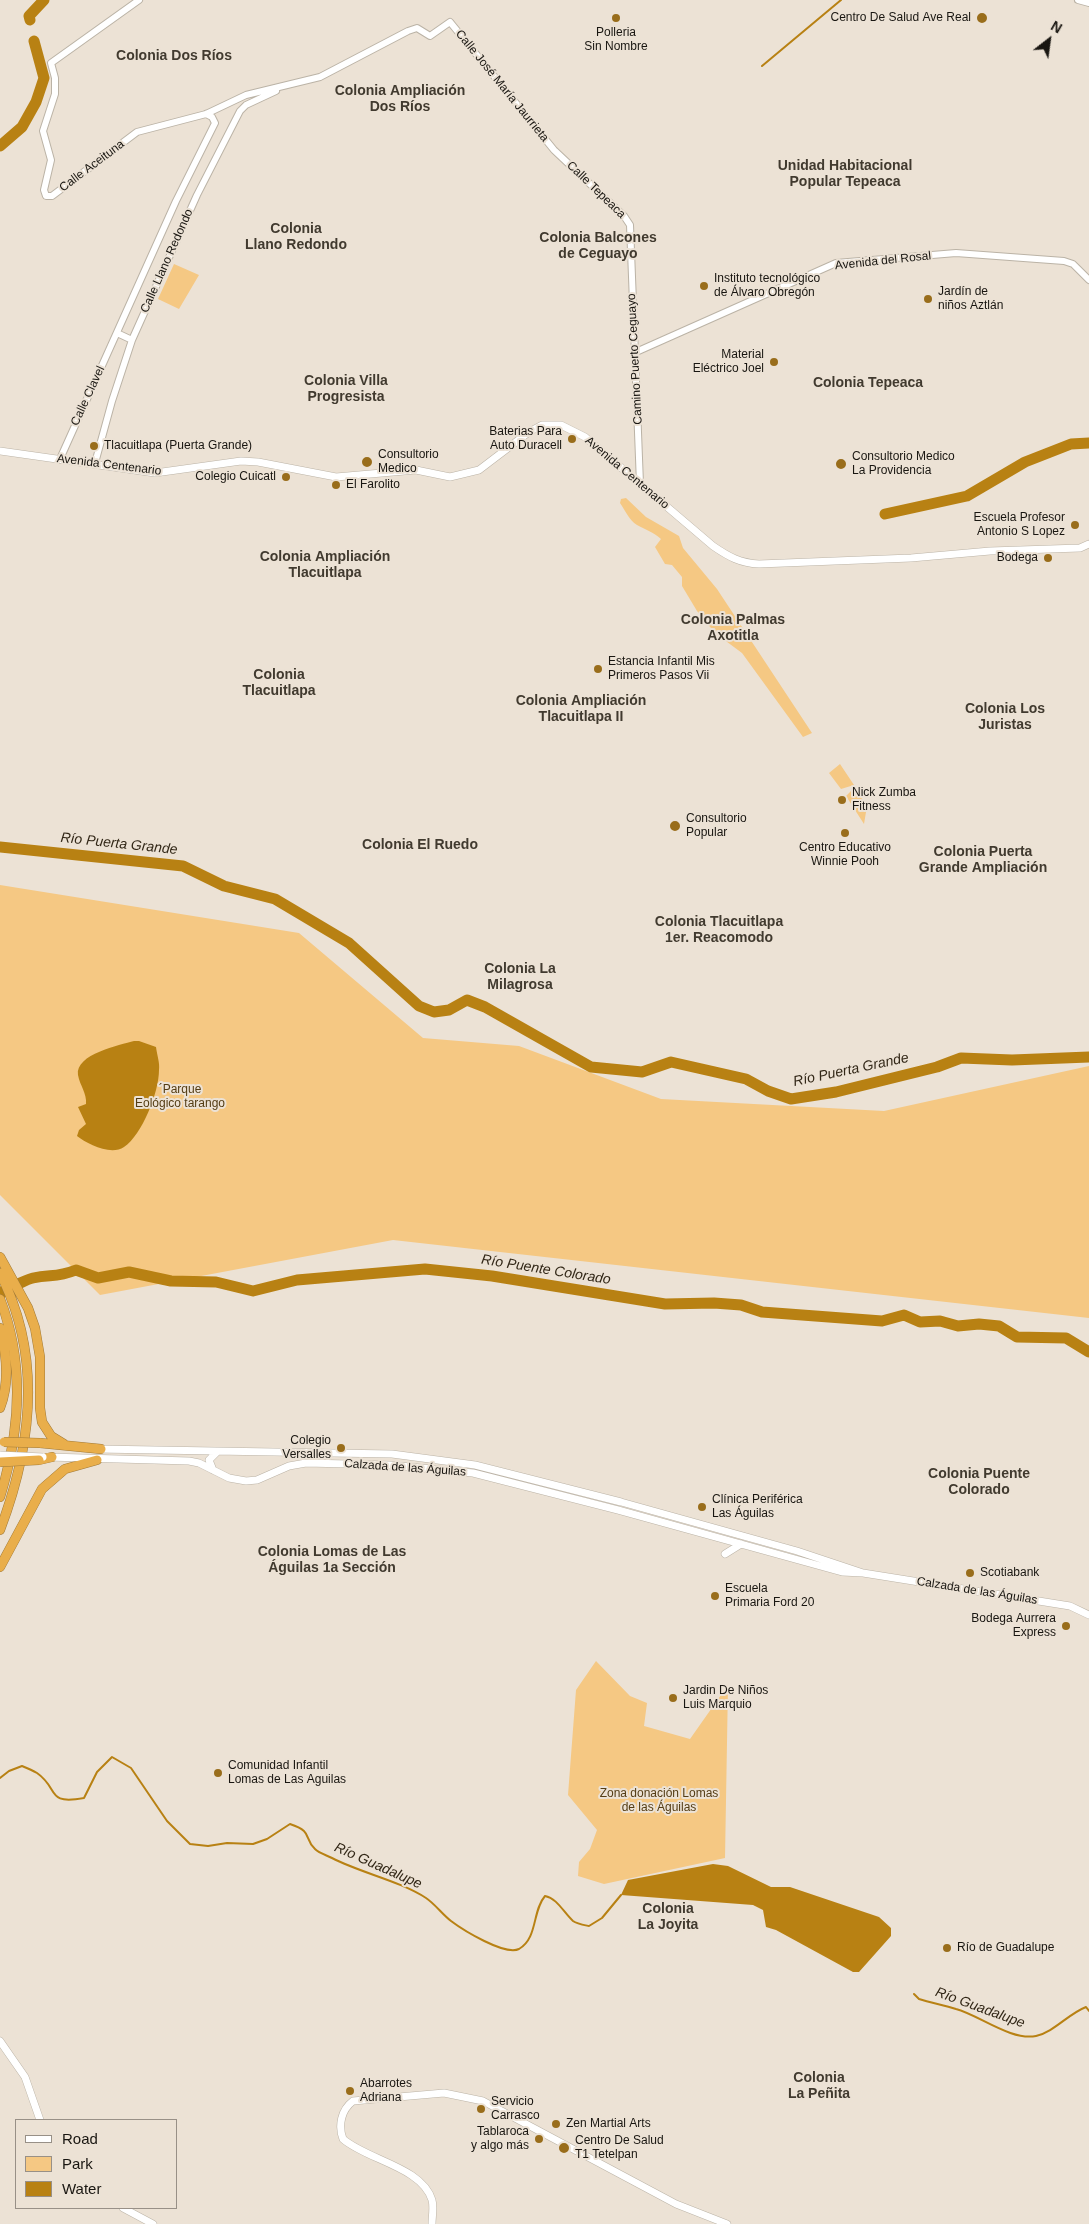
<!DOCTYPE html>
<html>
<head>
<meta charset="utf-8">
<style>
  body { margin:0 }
  #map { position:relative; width:1089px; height:2224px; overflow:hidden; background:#ece2d5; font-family:Helvetica,sans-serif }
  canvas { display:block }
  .legend { position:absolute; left:15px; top:2119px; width:162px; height:90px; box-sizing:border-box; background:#ece2d5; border:1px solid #989087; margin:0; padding:6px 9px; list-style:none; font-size:15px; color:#191611 }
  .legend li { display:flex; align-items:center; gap:10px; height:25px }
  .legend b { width:25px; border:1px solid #989087 }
  .north { position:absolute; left:1024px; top:15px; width:50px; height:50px; -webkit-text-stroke:4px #ece2d5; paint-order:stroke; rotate:30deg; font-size:14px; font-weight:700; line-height:20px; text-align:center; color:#191611 }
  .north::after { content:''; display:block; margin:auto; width:18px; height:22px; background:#191611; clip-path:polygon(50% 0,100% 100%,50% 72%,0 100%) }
</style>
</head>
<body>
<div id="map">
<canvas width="1089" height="2224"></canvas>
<ul class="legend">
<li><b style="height:6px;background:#fff"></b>Road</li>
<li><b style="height:14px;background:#f5c883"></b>Park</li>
<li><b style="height:14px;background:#b88113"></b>Water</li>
</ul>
<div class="north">N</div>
</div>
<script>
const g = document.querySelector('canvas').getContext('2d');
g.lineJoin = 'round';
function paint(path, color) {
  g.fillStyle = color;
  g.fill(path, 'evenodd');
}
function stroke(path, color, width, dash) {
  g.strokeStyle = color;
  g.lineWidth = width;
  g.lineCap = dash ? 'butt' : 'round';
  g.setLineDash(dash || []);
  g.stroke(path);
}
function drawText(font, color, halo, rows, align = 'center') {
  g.font = font + ' Helvetica,sans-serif';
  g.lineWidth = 4;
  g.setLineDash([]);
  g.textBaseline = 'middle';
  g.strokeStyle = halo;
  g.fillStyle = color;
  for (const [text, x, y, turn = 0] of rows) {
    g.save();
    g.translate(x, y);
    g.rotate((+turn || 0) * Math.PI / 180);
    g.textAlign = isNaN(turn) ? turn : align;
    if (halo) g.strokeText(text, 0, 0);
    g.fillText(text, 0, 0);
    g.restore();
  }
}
paint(new Path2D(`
  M 174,264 L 199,275 L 179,309 L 158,299 Z
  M 626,498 L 646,517 L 679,536 L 683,548 L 717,589 L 812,733 L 803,737 L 742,653 L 715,633 L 697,611 L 682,586 L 682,577 L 672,565 L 665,564 L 655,547 L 661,539 C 653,532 646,530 637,525 C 629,520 625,510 620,503 L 621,499 Z
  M 840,764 L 854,785 L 841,789 L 829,773 Z
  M 851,791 L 857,792 L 867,806 L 864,824 L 846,796 Z
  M 0,885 L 299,933 L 423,1038 L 519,1046 L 661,1099 L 884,1111 L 1089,1066 L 1089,1318 L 393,1240 L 100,1295 L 0,1195 Z
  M 596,1661 L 630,1696 L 647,1703 L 644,1726 L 690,1739 L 728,1685 L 725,1858 L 604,1884 L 578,1876 L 579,1862 L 590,1849 L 597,1830 L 568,1795 L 576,1690 Z`), '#f5c883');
paint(new Path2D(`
  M 134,1041 L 139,1041 L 156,1047 C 157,1055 160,1063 159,1070 C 159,1092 142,1135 124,1147 C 111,1156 87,1144 77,1136 L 79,1130 L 86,1124 L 78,1107 L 86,1104 C 87,1093 80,1086 78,1075 C 75,1054 120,1045 134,1041 Z
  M 713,1864 L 728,1866 L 771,1887 L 790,1887 L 879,1917 L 891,1928 L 891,1936 L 859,1972 L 853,1972 L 776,1930 L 766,1927 L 763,1910 L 753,1905 L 621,1895 L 628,1880 Z`), '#b88113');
stroke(new Path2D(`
  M 762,66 L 841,0
  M 0,1778 L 9,1771 L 22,1766 C 27,1768 32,1770 37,1773 C 60,1789 45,1805 84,1798 L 97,1772 L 112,1757 L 131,1768 L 167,1821 L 190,1844 L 208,1846 L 227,1843 L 253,1844 L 267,1839 L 290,1824 C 314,1832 303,1838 315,1849 C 319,1853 326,1855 332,1858 C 361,1873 400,1881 426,1898 C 435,1904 442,1914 451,1921 C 463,1930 505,1956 519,1949 C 538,1938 532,1911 545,1896 C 557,1898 564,1913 573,1921 C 577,1924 584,1925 589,1926 L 602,1918 L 621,1895
  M 914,1994 L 919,1999 C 931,2003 944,2005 956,2009 C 979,2015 1011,2041 1036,2036 C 1054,2032 1068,2014 1086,2007 L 1089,2011`), '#b88113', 2);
stroke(new Path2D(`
  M 30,20 L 29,16 L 44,0
  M 0,146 L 22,127 L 36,102 L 44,78 L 34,41
  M 885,514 L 967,496 L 1025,462 L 1071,444 L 1089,443
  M 0,847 L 183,866 L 224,886 L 275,899 L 349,943 L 419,1006 L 434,1012 L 449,1010 L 467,1000 L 485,1007 L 591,1067 L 642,1072 L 671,1062 L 746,1079 L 768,1091 L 791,1099 L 836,1092 L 937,1067 L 961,1058 L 1012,1060 L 1089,1057
  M 0,1295 L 7,1287 C 17,1286 24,1280 33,1278 C 51,1274 56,1278 76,1270 L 98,1278 L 129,1272 L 171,1281 L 216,1282 L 253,1291 L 297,1280 L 425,1269 L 492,1276 L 665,1304 L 714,1303 L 741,1305 L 762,1312 L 882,1321 L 904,1315 L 920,1322 L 940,1321 L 958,1326 L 979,1324 L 999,1326 L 1017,1337 L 1066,1338 L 1089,1352`), '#b88113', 11);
const tertiary = new Path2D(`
  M 139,0 L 51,63 L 55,78 L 55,94 L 43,131 L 51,160 L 44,190 L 46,196 L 52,196 L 137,132 L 206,114 L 246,95 L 320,77 L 408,31 L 417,28 L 430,36 L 450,22 L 554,150 L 624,216 L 630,225 L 640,484
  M 1078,0 L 1089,3
  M 117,333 L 132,340
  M 636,352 L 836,263 L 956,253 L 1064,261 L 1073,264 L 1089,280
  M 60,459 L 176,201 L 215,123 L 212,117 L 206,114
  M 95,463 L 112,401 L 132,340 L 197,195 L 240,111 L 246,105 L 276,91`);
const secondary = new Path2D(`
  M 0,451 L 155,473 L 241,461 L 258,462 L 336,477 L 416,470 L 450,477 L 479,470 L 529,432 L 542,425 L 561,425 L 585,437 L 713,546 C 729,557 740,563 759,564 L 911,558 L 990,551 L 1080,548 L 1089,544
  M 97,1449 L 392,1454 L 475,1465 L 621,1502 L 797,1551 L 863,1573
  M 48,1457 L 189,1461 L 199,1463 L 229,1478 L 246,1481 L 257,1480 L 289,1466 L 306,1463 L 390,1465 L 473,1473 L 618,1510 L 842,1572 L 863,1573 L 1070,1606 L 1089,1615
  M 213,1470 L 209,1460 L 217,1452
  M 725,1554 L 741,1544
  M 0,2041 L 25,2077 L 40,2120
  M 123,2208 L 153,2224
  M 432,2224 C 432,2217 434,2207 432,2200 C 422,2167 367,2160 343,2139 C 338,2126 341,2110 353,2101 L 444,2093 L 483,2101 L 676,2204 L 727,2224`);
const motorway = new Path2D(`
  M 0,1257 L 28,1308 L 35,1328 L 40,1357 L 40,1408 L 42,1422 L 51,1436 L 64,1444
  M 0,1273 C 42,1355 32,1446 0,1530
  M 0,1299 C 25,1363 20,1432 0,1497
  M 0,1328 C 7,1355 10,1382 0,1408
  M 40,1443 L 101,1449
  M 39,1460 L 52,1457
  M 0,1567 L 42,1489 L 65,1469 L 97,1460`);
stroke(tertiary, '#bbb3a6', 8);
stroke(secondary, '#bbb3a6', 8);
stroke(motorway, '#a07937', 10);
stroke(tertiary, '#fff', 6);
stroke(secondary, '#fff', 7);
stroke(motorway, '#e9ae4b', 9);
const secondaryBridge = new Path2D(`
  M 0,1455 L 43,1457`);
const motorwayBridge = new Path2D(`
  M 4,1442 L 40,1443
  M 0,1462 L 39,1460`);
stroke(secondaryBridge, '#bbb3a6', 8, []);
stroke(motorwayBridge, '#a07937', 10, []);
stroke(secondaryBridge, '#fff', 7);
stroke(motorwayBridge, '#e9ae4b', 9);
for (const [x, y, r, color] of [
  [616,18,5,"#996d1b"],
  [982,18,6,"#996d1b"],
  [704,286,5,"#996d1b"],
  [928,299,5,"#996d1b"],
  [774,362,5,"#996d1b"],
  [572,439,5,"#996d1b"],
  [94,446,5,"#996d1b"],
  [367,462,6,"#996d1b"],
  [841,464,6,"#996d1b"],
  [286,477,5,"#996d1b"],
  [336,485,5,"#996d1b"],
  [1075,525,5,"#996d1b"],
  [1048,558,5,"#996d1b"],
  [598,669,5,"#996d1b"],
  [842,800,5,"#996d1b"],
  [675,826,6,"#996d1b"],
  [845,833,5,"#996d1b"],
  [341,1448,5,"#996d1b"],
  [702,1507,5,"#996d1b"],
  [970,1573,5,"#996d1b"],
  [715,1596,5,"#996d1b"],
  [1066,1626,5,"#996d1b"],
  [673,1698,5,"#996d1b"],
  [218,1773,5,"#996d1b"],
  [947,1948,5,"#996d1b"],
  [350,2091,5,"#996d1b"],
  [481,2109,5,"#996d1b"],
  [556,2124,5,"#996d1b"],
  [539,2139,5,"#996d1b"],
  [564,2148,6,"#996d1b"]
]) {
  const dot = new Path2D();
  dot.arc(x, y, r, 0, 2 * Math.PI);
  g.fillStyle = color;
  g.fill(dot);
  stroke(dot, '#ece2d5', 2);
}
drawText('12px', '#191611', '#ece2d5', [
  ["Centro De Salud Ave Real",971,18,"right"],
  ["Polleria",616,33,"center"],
  ["Sin Nombre",616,47,"center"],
  ["Instituto tecnológico",714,279],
  ["de Álvaro Obregón",714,293],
  ["Jardín de",938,292],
  ["niños Aztlán",938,306],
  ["Material",764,355,"right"],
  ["Eléctrico Joel",764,369,"right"],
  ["Baterias Para",562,432,"right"],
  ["Auto Duracell",562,446,"right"],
  ["Tlacuitlapa (Puerta Grande)",104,446],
  ["Consultorio",378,455],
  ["Medico",378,469],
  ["Consultorio Medico",852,457],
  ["La Providencia",852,471],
  ["Colegio Cuicatl",276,477,"right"],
  ["El Farolito",346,485],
  ["Escuela Profesor",1065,518,"right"],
  ["Antonio S Lopez",1065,532,"right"],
  ["Bodega",1038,558,"right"],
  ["Estancia Infantil Mis",608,662],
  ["Primeros Pasos Vii",608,676],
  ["Nick Zumba",852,793],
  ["Fitness",852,807],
  ["Consultorio",686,819],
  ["Popular",686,833],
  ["Centro Educativo",845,848,"center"],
  ["Winnie Pooh",845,862,"center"],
  ["Colegio",331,1441,"right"],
  ["Versalles",331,1455,"right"],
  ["Clínica Periférica",712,1500],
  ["Las Águilas",712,1514],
  ["Scotiabank",980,1573],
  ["Escuela",725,1589],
  ["Primaria Ford 20",725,1603],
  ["Bodega Aurrera",1056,1619,"right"],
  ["Express",1056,1633,"right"],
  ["Jardin De Niños",683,1691],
  ["Luis Marquio",683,1705],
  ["Comunidad Infantil",228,1766],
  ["Lomas de Las Aguilas",228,1780],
  ["Río de Guadalupe",957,1948],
  ["Abarrotes",360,2084],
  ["Adriana",360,2098],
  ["Servicio",491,2102],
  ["Carrasco",491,2116],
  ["Zen Martial Arts",566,2124],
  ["Tablaroca",529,2132,"right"],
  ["y algo más",529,2146,"right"],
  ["Centro De Salud",575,2141],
  ["T1 Tetelpan",575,2155]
], 'left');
drawText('12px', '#191611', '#ece2d5', [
  ["Calle José María Jaurrieta",502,86,51],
  ["Calle Aceituna",92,166,-37],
  ["Calle Tepeaca",596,190,44],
  ["Calle Llano Redondo",167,261,-66],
  ["Avenida del Rosal",883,261,-6],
  ["Camino Puerto Ceguayo",635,359,-93],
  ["Calle Clavel",88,396,-65],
  ["Avenida Centenario",109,465,7],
  ["Avenida Centenario",627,473,40],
  ["Calzada de las Águilas",405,1468,4],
  ["Calzada de las Águilas",977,1591,9]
]);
drawText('12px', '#543d15', '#ece2d5', [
  ["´Parque",180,1090],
  ["Eológico tarango",180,1104],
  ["Zona donación Lomas",659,1794],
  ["de las Águilas",659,1808]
]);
drawText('bold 14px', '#413a2f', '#ece2d5', [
  ["Colonia Dos Ríos",174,56],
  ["Colonia Ampliación",400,91],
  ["Dos Ríos",400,107],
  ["Unidad Habitacional",845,166],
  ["Popular Tepeaca",845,182],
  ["Colonia",296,229],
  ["Llano Redondo",296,245],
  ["Colonia Balcones",598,238],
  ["de Ceguayo",598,254],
  ["Colonia Villa",346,381],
  ["Progresista",346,397],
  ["Colonia Tepeaca",868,383],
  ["Colonia Ampliación",325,557],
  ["Tlacuitlapa",325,573],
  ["Colonia Palmas",733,620],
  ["Axotitla",733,636],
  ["Colonia",279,675],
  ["Tlacuitlapa",279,691],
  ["Colonia Ampliación",581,701],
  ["Tlacuitlapa II",581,717],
  ["Colonia Los",1005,709],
  ["Juristas",1005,725],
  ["Colonia El Ruedo",420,845],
  ["Colonia Puerta",983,852],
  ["Grande Ampliación",983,868],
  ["Colonia Tlacuitlapa",719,922],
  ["1er. Reacomodo",719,938],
  ["Colonia La",520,969],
  ["Milagrosa",520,985],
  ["Colonia Puente",979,1474],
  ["Colorado",979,1490],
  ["Colonia Lomas de Las",332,1552],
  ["Águilas 1a Sección",332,1568],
  ["Colonia",668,1909],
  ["La Joyita",668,1925],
  ["Colonia",819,2078],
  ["La Peñita",819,2094]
]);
drawText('italic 14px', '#322717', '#ece2d5', [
  ["Río Puerta Grande",119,844,6],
  ["Río Puerta Grande",851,1070,-12],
  ["Río Puente Colorado",546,1270,9],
  ["Río Guadalupe",378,1866,24],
  ["Río Guadalupe",980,2008,20]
]);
</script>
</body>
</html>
